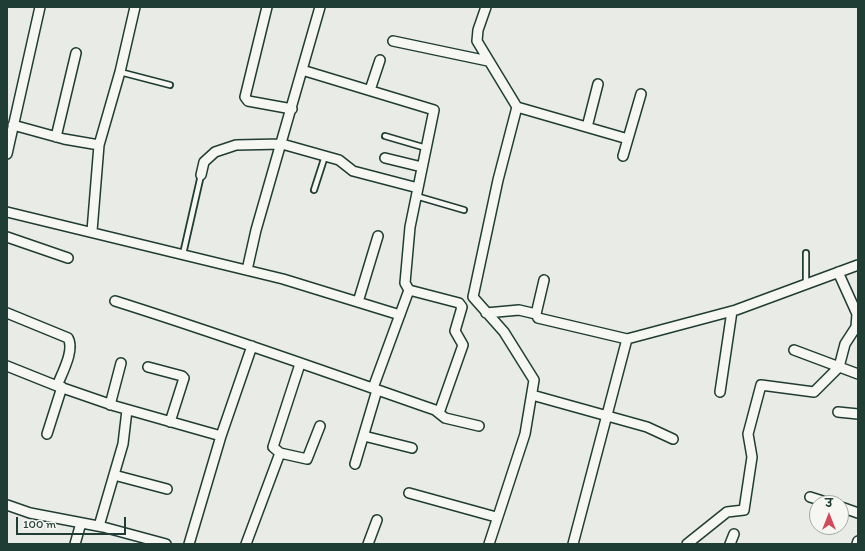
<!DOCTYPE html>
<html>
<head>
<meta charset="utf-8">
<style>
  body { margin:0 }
  #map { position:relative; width:865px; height:551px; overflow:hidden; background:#e9ebe7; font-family:Itim,"Playpen Sans Deva",sans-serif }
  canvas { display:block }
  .frame { position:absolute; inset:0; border:8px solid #1f3d34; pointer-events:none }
  .north { position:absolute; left:809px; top:495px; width:40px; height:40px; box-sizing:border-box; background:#f6f6f2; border:1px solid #a0aca6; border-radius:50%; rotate:0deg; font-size:11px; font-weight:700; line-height:16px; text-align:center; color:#1f3d34 }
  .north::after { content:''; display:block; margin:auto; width:14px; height:18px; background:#d1495b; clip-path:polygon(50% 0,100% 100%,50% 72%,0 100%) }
  .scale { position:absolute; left:16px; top:517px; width:110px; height:18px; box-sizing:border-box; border:2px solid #1f3d34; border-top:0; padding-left:5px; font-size:12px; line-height:14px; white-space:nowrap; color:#1f3d34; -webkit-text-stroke:3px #f6f6f2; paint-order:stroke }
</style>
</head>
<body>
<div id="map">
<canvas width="865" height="551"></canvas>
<div class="frame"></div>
<div class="north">उ</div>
<div class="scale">100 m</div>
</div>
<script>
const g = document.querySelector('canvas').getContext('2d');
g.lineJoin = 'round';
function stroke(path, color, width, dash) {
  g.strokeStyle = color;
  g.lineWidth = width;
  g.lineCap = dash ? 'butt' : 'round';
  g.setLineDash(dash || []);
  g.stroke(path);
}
const service = new Path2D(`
  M 120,72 L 170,85
  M 385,136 L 426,148
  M 314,190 L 325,156
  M 416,196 L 464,210
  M 183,254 L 201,175
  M 806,284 L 806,253`);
const minor = new Path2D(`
  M 267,7 L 245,97 L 248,101 L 292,109
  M 486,7 L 478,30 L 477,41 L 517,107 L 498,180 L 473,297 L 504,332 L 534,380 L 525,434 L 489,544
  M 393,41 L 488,61
  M 302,70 L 434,110 L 410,227 L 405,283 L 409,290 L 459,303 L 462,307 L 455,331 L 463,345 L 439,413
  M 370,90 L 380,60
  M 517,107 L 628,139
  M 13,125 L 64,139 L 99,145
  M 587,127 L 598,84
  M 56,137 L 76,53
  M 7,154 L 40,7
  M 623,156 L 641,94
  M 385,158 L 422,167
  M 201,175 L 204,162 L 215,152 L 236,145 L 282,144 L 339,160 L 353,171 L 418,188
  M 7,212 L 283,279 L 400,315
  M 92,231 L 99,145 L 120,72 L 135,7
  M 7,237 L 68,258
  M 247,270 L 256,230 L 320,7
  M 544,280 L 536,314 L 538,318 L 627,339 L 736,310 L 858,265
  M 115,301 C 223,335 329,373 435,410 L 445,418 L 479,426
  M 358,302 L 378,236
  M 7,313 L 68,338 C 75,350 62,373 57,386 L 7,366
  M 486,313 L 519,310 L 536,314
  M 794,350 L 858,374
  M 300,364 L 273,447 L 280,453 L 307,459 L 320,426
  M 148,367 L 182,376 L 184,378 L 170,422
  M 57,386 L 115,406 L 221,436
  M 373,388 L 409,290
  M 720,392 L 732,311
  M 532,395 L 647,427 L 673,439
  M 110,405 L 121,363
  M 838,412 L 858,414
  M 47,434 L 62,387
  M 364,436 L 412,448
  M 355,464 L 377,390
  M 114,475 L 167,489
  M 409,493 L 496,517
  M 810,497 L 829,503
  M 7,505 L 30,513 L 103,527 L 166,544
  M 841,507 L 858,513
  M 99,526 L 123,444 L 127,410
  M 75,544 L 81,523
  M 189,544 L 221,436 L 252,346
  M 246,544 L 280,453
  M 368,544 L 377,520
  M 573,544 L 627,339
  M 687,544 L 727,512 L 744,510 L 752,457 L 748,434 L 761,385 L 814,392 L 839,367 L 845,344 L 856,327 L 857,314 L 838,272
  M 730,544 L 734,534
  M 857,544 L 858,541`);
stroke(service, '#1f3d34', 8);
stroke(minor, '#1f3d34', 12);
stroke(service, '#f6f6f2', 4.5);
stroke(minor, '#f6f6f2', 9);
</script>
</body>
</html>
